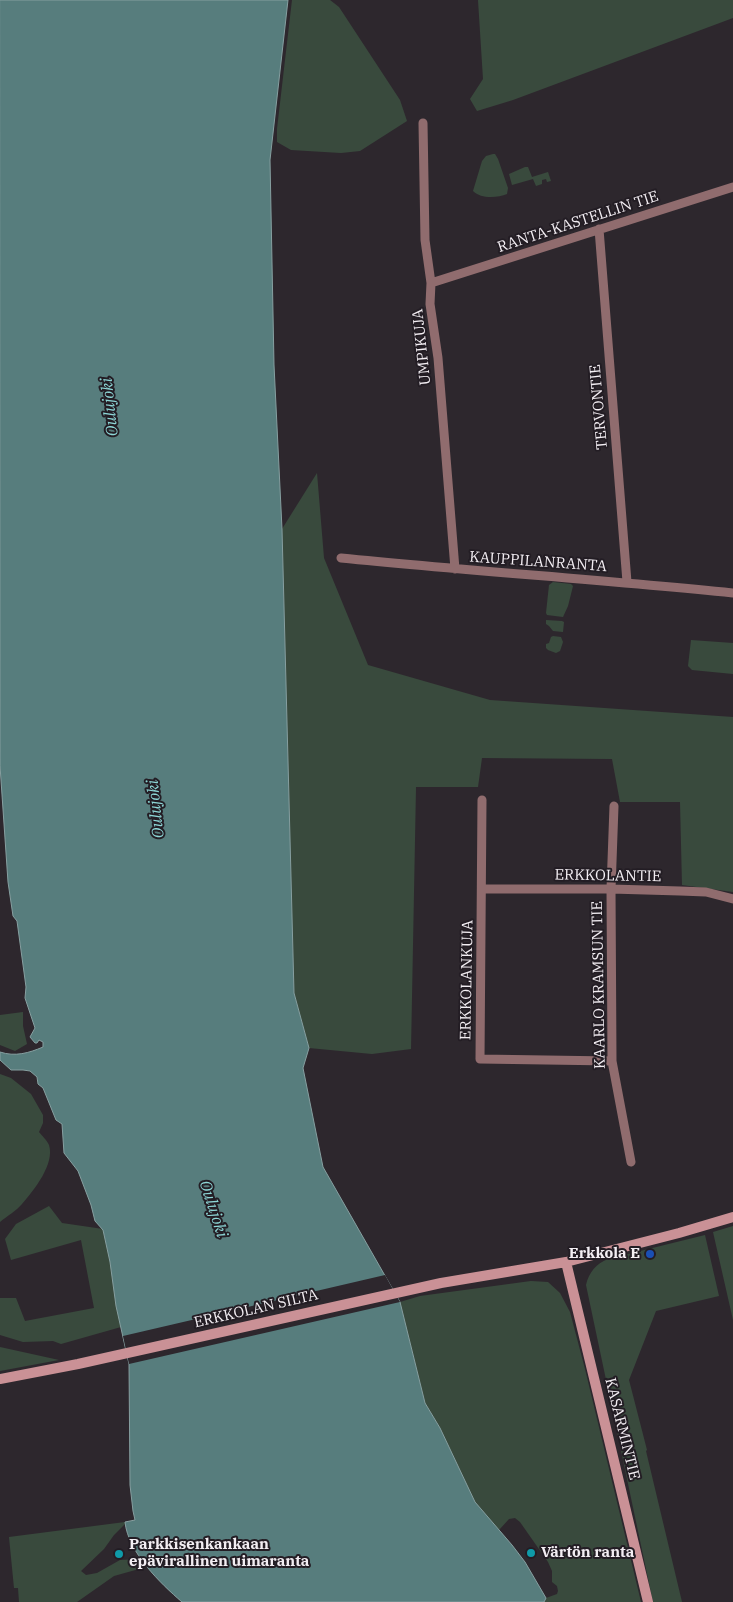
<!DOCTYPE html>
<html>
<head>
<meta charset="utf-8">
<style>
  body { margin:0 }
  canvas { display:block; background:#2d272d }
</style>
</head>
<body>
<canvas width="733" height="1602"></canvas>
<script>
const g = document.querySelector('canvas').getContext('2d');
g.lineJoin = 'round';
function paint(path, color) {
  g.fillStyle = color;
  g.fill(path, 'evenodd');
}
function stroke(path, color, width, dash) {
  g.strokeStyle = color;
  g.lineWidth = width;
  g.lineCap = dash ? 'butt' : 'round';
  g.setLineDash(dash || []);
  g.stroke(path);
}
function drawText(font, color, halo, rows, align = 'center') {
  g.font = font + ' "IBM Plex Serif",serif';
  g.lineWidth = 4;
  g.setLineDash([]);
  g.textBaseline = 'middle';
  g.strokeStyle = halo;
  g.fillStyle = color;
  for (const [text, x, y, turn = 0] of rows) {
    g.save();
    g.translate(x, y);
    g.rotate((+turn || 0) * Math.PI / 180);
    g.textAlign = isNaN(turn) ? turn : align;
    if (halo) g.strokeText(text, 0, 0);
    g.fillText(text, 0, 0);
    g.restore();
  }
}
paint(new Path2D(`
  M 292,0 L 330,0 L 339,7 L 400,100 L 407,121 L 360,151 L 341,153 L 291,150 L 277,142 L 277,129 Z
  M 478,0 L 733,0 L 733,18 L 513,100 L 477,111 L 470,99 L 483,79 Z
  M 493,154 L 495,154 L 498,159 L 508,188 L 507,194 C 497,198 481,199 473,191 L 482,161 L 486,156 Z
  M 525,167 L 528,167 L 532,177 L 548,172 L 551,181 L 547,182 L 546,179 L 542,180 L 542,184 L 536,186 L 533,179 L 512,185 L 509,174 Z
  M 317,473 L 324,558 L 368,665 L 490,700 L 733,717 L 733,892 L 682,885 L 680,802 L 620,802 L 612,759 L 482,758 L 478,787 L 416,787 L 411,1049 L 372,1054 L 309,1048 L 294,993 L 282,529 Z
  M 553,582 L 571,584 L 573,586 L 568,606 L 563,617 L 547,615 L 546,613 L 549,585 Z
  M 546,620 L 562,621 L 564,622 L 563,632 L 553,631 L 549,626 L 546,624 Z
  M 553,636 L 561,637 L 563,642 L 560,651 L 556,653 L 548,650 L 546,648 L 546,644 L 549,643 L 551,637 Z
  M 691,640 L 733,643 L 733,674 L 692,670 L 688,666 Z
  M 23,1012 L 23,1026 L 27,1044 L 15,1051 L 0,1045 L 0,1015 Z
  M 0,1074 L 11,1078 L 31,1094 L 43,1115 L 43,1123 L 39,1132 C 42,1136 47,1140 49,1145 C 55,1164 34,1190 22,1204 C 16,1211 7,1216 0,1222 Z
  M 49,1206 L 62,1223 L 103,1229 L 110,1261 L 121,1327 L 61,1344 L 53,1341 L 23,1342 L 0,1335 L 0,1298 L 16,1298 L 25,1321 L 94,1308 L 81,1240 L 11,1260 L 5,1239 L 16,1224 Z
  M 733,1226 L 733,1320 L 713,1232 Z
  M 705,1235 L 719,1296 L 656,1311 L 629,1380 L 647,1450 L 646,1451 L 682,1602 L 653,1602 L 586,1285 C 589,1272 596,1264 608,1259 Z
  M 531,1281 L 548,1282 L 560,1293 L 570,1312 L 585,1369 L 641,1602 L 544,1602 L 546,1598 L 557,1594 L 558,1591 L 557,1586 L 552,1582 L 552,1571 L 548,1562 L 520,1522 L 515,1518 L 509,1519 L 499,1530 L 475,1503 L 440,1428 L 425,1403 L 400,1302 L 420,1296 Z
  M 0,1347 L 59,1360 L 0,1371 Z
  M 125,1522 L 125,1524 L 114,1535 L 104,1549 L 81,1571 L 86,1575 L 97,1573 L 120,1560 L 142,1559 L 146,1567 L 114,1576 L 77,1602 L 19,1602 L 18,1588 L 14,1588 L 9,1537 Z`), '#394a3d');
const water = new Path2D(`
  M 0,0 L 288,0 L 270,160 L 274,365 L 282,529 L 294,993 L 309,1048 L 303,1068 L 323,1167 L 400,1302 L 425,1403 L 440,1428 L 475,1502 L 512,1545 L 525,1562 L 546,1598 L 544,1602 L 182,1602 C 160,1583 128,1552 125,1522 L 135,1520 L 133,1511 L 130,1485 L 129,1364 L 116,1306 L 110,1262 L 103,1230 L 95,1221 L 91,1205 L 78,1171 L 64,1153 L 62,1124 L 56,1120 L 43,1088 L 38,1084 L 37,1077 L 30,1071 L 23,1070 L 11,1070 L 0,1060 L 0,1052 C 15,1057 29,1053 43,1047 L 43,1042 L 39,1040 L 37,1043 L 35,1043 L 30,1037 L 35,1028 L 25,998 L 26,987 L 17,921 L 13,916 L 8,882 L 0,766 Z`);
paint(water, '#577d7d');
stroke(water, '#869fa0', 1);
paint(new Path2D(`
  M 385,1275 L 400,1302 L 129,1364 L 123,1336 Z`), '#2d272d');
stroke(new Path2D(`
  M 423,123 L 425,240 L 431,283 L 430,304 L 438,358 L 455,569
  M 599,229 L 627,582
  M 431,283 L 733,187
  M 341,558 C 472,571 603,580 733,593
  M 482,800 L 480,1059 L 612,1061
  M 614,806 L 611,889 L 612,1061 L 631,1162
  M 482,889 L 611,889 L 680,891 L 706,892 L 733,899`), '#906c6e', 9);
stroke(new Path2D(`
  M 566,1262 L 648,1602
  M 0,1379 L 78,1364 L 441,1283 L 566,1262 L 679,1233 L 733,1217`), '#ca9196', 10);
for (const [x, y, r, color] of [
  [650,1254,5,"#1a4fb4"],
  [531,1553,5,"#0f9aa8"],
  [119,1554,5,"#0f9aa8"]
]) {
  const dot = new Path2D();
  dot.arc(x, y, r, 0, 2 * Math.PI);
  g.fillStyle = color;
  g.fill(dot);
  stroke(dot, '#231d24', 2);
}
drawText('15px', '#f3eef3', '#231d24', [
  ["RANTA-KASTELLIN TIE",578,222,-18],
  ["UMPIKUJA",422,347,-96],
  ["TERVONTIE",599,407,-95],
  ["KAUPPILANRANTA",538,562,4],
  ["ERKKOLANTIE",608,876,1],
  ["ERKKOLANKUJA",467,980,-89],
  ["KAARLO KRAMSUN TIE",599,985,-91],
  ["ERKKOLAN SILTA",256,1309,-13],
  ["KASARMINTIE",622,1429,76]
]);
drawText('bold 15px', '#f3eef3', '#231d24', [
  ["Erkkola E",640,1254,"right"],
  ["Parkkisenkankaan",129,1545],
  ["epävirallinen uimaranta",129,1562],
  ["Värtön ranta",541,1553]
], 'left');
drawText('italic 16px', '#8dd6d6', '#231d24', [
  ["Oulujoki",110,407,-96],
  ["Oulujoki",156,809,-96],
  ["Oulujoki",213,1209,72]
]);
</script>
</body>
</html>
